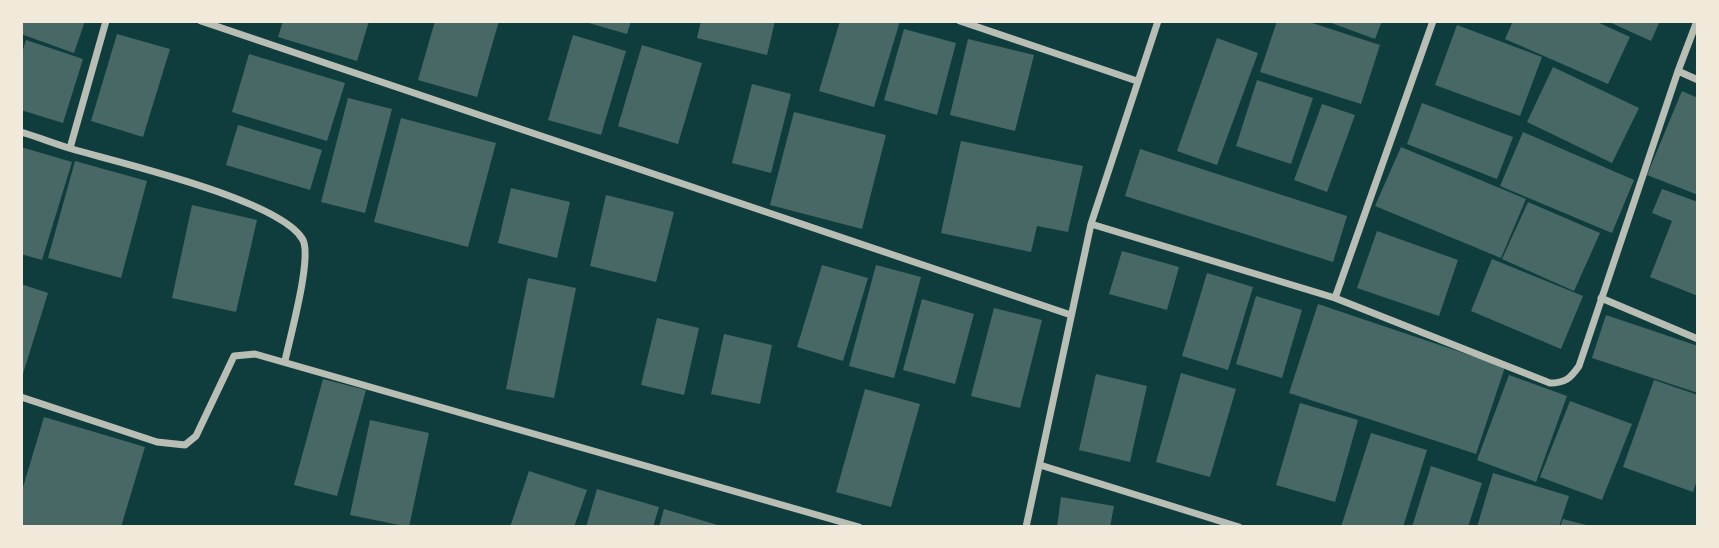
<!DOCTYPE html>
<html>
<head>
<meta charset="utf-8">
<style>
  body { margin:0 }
  #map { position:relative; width:1719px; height:548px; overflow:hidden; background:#0f3d3e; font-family:"Exo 2",sans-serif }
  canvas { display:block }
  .frame { position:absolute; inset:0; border:23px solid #f1e9da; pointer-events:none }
</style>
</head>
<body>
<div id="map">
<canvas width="1719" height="548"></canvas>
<div class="frame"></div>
</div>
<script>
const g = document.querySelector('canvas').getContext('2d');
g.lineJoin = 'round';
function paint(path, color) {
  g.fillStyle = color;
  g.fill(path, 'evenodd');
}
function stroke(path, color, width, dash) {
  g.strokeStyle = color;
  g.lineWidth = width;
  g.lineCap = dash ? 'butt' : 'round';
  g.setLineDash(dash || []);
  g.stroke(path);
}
paint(new Path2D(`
  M 21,21 L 85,21 L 74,53 L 21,34 Z
  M 283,21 L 369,21 L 357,61 L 278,37 Z
  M 435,21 L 499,21 L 477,97 L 418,80 Z
  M 582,21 L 631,21 L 627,34 Z
  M 701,21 L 775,21 L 767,55 L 697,38 Z
  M 840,21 L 900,21 L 874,107 L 819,91 Z
  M 1277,21 L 1306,21 L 1380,45 L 1361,104 L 1260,72 Z
  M 1326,21 L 1382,21 L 1375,39 Z
  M 1513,21 L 1595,21 L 1630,37 L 1608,84 L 1505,39 Z
  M 1607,21 L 1660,21 L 1651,41 Z
  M 1457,25 L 1542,57 L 1520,116 L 1435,85 Z
  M 904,29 L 956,43 L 937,115 L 884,100 Z
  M 117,34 L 170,49 L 143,137 L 91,121 Z
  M 573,35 L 626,51 L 601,135 L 548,120 Z
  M 1217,38 L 1258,53 L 1217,165 L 1177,151 Z
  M 968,39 L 1034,55 L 1015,131 L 950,115 Z
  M 26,40 L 83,59 L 63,123 L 21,110 L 21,56 Z
  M 642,45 L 702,63 L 678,144 L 618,126 Z
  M 249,54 L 345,83 L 327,141 L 232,112 Z
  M 1553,67 L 1639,108 L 1612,163 L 1527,122 Z
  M 1257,80 L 1313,98 L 1291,164 L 1236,146 Z
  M 752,84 L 791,94 L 771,173 L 732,163 Z
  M 1682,91 L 1698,98 L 1698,195 L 1647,175 Z
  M 348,98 L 392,109 L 365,213 L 321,202 Z
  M 1422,103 L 1513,137 L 1497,179 L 1407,144 Z
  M 1322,104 L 1355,115 L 1327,192 L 1294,180 Z
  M 794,112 L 886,135 L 862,229 L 770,205 Z
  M 401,118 L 496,143 L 468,247 L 374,222 Z
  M 238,125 L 322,150 L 310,190 L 226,165 Z
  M 1523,132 L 1634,180 L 1612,233 L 1500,186 Z
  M 961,141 L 1083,166 L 1068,232 L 1037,226 L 1031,252 L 941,233 Z
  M 21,147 L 72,162 L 42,260 L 21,254 Z
  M 1401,147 L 1526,199 L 1501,258 L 1375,206 Z
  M 1140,149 L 1347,216 L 1333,262 L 1125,196 Z
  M 75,161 L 147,181 L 121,278 L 48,258 Z
  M 511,188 L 570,202 L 557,258 L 498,243 Z
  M 1662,189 L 1698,202 L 1698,296 L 1650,277 L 1672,221 L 1652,213 Z
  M 606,195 L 674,212 L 656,282 L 590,266 Z
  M 1528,202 L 1600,233 L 1574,291 L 1502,259 Z
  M 192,205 L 257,220 L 236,312 L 172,298 Z
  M 1377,231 L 1458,260 L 1439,316 L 1357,288 Z
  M 1122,251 L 1179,267 L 1167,310 L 1109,294 Z
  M 1492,259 L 1583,296 L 1561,349 L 1471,311 Z
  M 822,265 L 868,278 L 843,361 L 797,347 Z
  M 876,265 L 921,277 L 894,378 L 849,366 Z
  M 1207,273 L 1253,287 L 1228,370 L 1182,356 Z
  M 528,278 L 576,288 L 554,398 L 506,389 Z
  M 21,284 L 48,293 L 22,377 L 21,377 Z
  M 1256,296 L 1302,310 L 1282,378 L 1236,364 Z
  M 922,299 L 974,314 L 955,384 L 903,370 Z
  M 1318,304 L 1505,367 L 1476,454 L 1289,393 Z
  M 994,308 L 1042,320 L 1020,408 L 971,396 Z
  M 1606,315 L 1698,346 L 1698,393 L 1592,358 Z
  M 657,318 L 699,328 L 684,395 L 641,385 Z
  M 724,334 L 772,345 L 760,404 L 711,394 Z
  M 1181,373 L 1236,389 L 1210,477 L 1156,462 Z
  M 1096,374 L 1147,386 L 1130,462 L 1079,450 Z
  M 1509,375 L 1567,396 L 1536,482 L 1477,460 Z
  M 323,379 L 366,390 L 337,496 L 294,485 Z
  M 1654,380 L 1698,395 L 1698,477 L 1693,492 L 1623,467 Z
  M 865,389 L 920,404 L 891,507 L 836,492 Z
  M 1570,401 L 1632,424 L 1602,500 L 1540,477 Z
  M 1300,403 L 1358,420 L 1335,502 L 1276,485 Z
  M 44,417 L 145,447 L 121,527 L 21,527 L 21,494 Z
  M 370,420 L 429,433 L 409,527 L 350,515 Z
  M 1371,433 L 1427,450 L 1403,527 L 1341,527 Z
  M 1431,466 L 1482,483 L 1468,527 L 1412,527 Z
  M 529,471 L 587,490 L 574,527 L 510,527 Z
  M 1493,473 L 1569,496 L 1559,527 L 1477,527 Z
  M 597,489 L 659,507 L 653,527 L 586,527 Z
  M 1061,497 L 1114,506 L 1110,527 L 1057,527 Z
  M 664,509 L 721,526 L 721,527 L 659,527 Z
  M 1563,519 L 1590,526 L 1590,527 L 1560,527 Z`), '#486865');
stroke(new Path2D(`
  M 201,21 L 1071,315
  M 960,21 L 1137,81
  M 1678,71 L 1698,80
  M 21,132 C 38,137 55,144 72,149 C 117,162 282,200 303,240 C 312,259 290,337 285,361
  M 70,148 L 106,21
  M 1091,224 L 1335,298 L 1550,383 C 1565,383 1570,379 1579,366 L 1678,71 L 1697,21
  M 1335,298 L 1433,21
  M 1601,298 L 1698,339
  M 21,397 L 157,442 L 185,445 L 196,436 L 234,356 L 255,354 L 859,527
  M 1040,465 L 1239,527
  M 1026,527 L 1091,224 L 1158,21`), '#b8beb3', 7);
</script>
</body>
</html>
